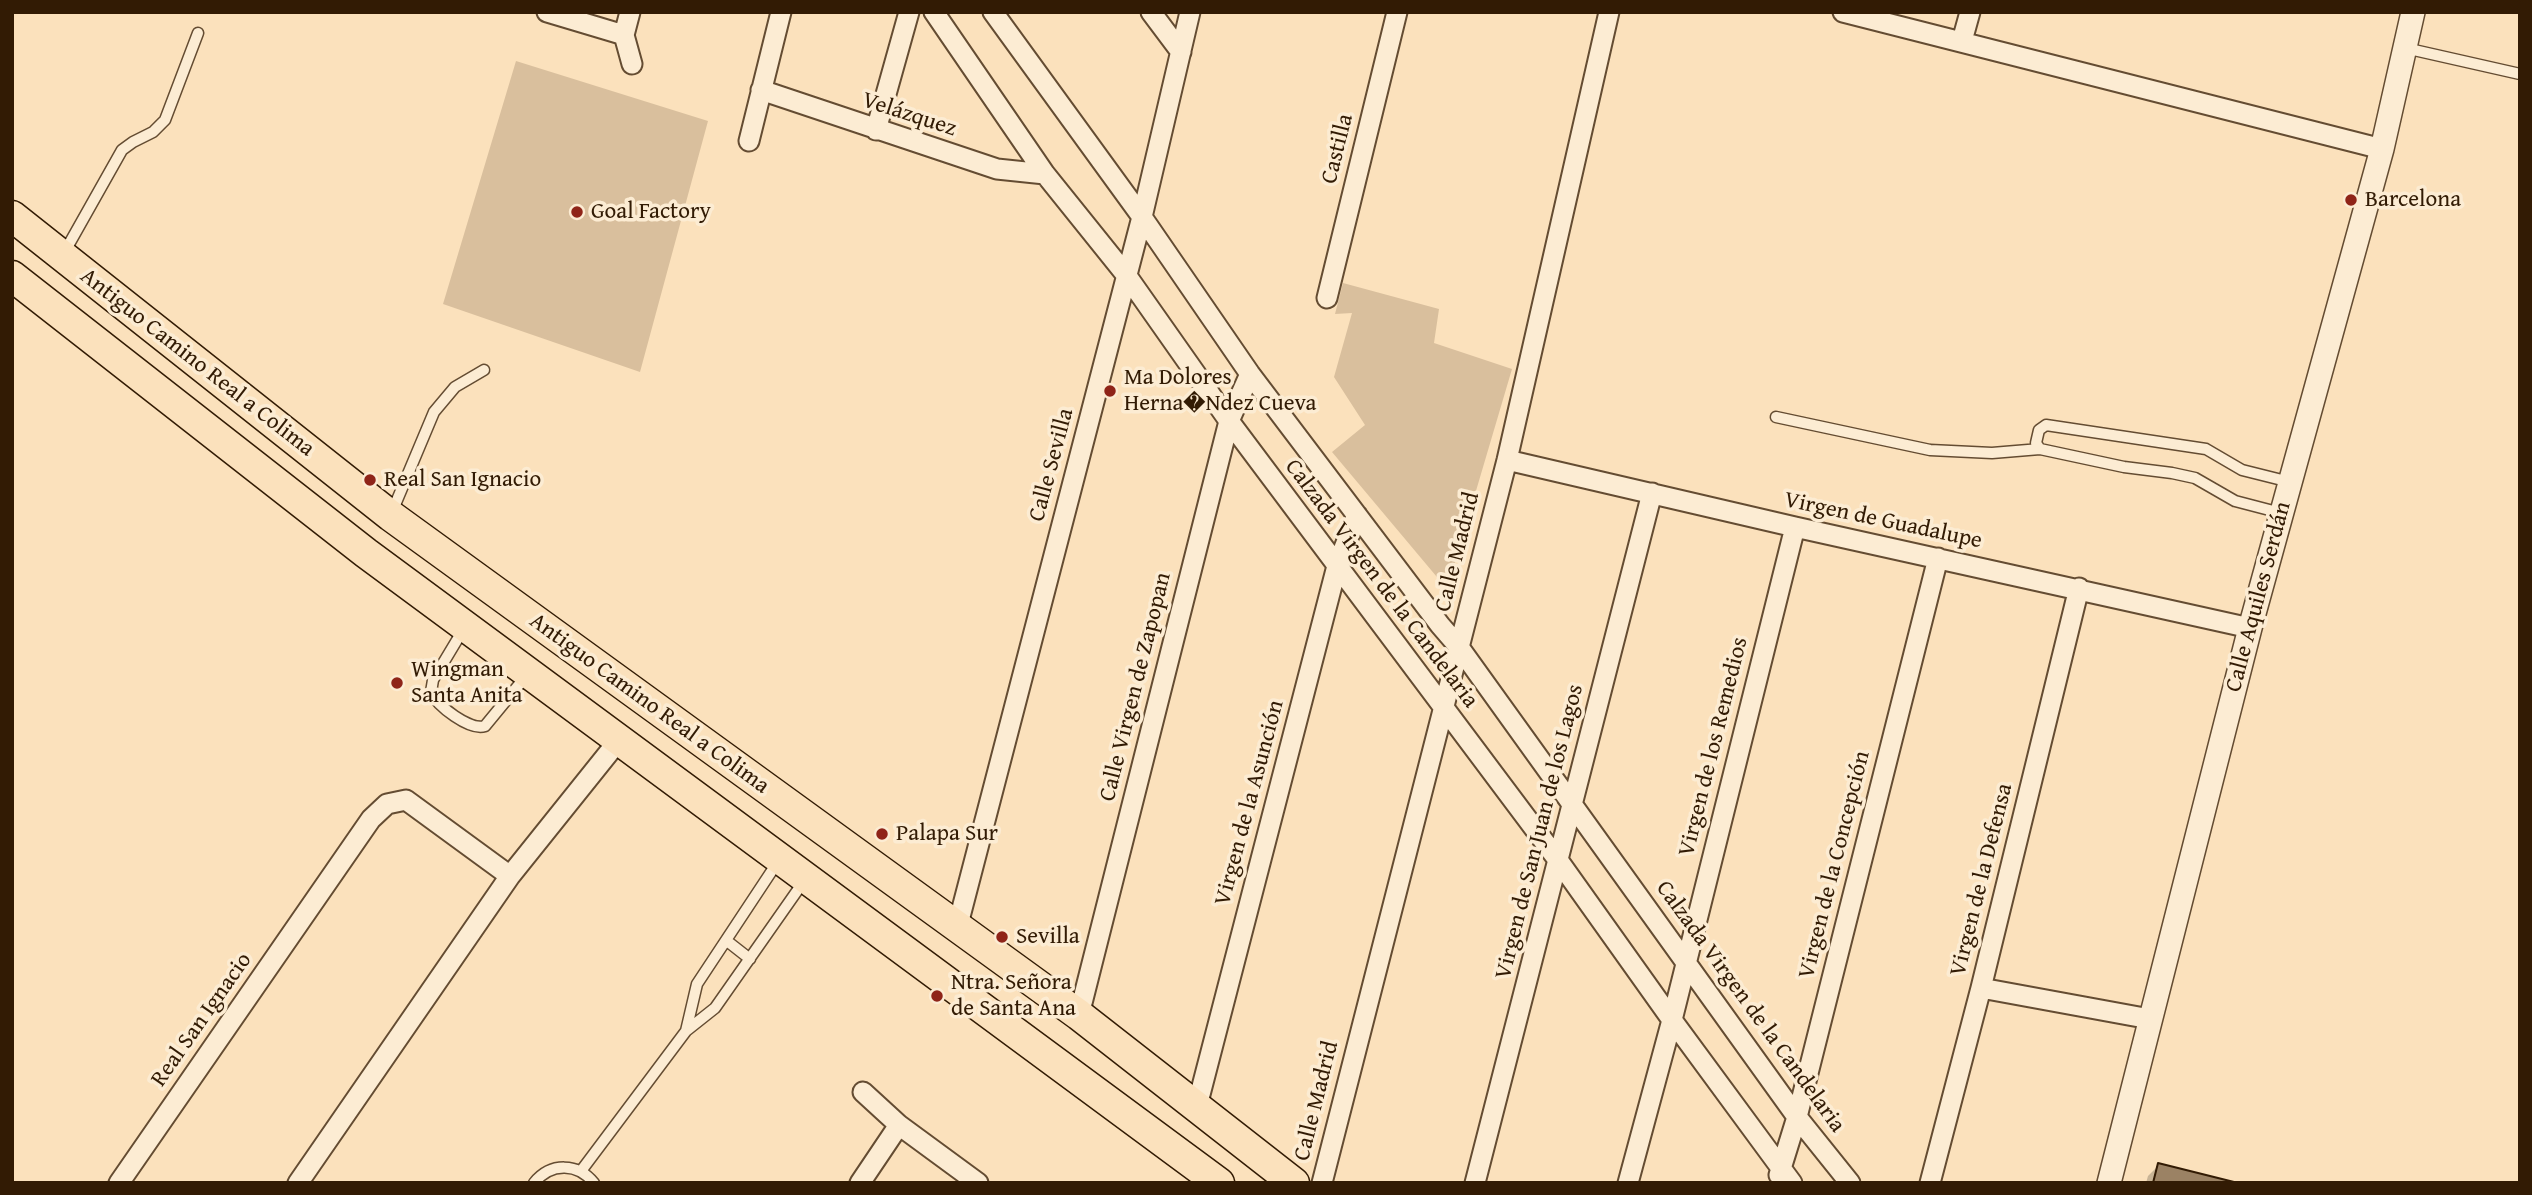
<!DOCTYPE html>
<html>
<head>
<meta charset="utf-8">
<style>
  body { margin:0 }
  #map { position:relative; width:2532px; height:1195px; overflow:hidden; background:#fbe1bc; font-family:"Gentium Book Plus",serif }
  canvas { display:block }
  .frame { position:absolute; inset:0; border:14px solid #321b04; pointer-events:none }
</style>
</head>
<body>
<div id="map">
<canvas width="2532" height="1195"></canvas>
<div class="frame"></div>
</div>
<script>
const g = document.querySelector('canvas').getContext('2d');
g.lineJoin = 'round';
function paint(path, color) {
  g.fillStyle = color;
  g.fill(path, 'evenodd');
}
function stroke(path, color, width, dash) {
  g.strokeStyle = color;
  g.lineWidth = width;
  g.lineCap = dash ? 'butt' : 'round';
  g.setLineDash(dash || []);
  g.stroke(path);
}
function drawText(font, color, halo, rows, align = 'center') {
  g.font = font + ' "Gentium Book Plus",serif';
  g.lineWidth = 7;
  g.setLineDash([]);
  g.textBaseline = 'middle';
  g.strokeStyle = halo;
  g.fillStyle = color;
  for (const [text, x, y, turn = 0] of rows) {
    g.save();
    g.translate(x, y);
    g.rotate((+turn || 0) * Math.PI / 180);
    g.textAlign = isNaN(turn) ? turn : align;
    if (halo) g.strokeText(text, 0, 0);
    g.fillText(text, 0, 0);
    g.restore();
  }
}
paint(new Path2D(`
  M 516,61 L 708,121 L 640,372 L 443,304 Z
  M 1343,283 L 1439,309 L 1434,343 L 1512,369 L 1447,589 L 1332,452 L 1365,425 L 1334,377 L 1352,313 L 1335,314 Z`), '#d9bf9d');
paint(new Path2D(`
  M 2159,1165 L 2231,1183 L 2146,1183 L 2148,1176 Z`), '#0003');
const building = new Path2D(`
  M 2158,1163 L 2238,1183 L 2153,1183 Z`);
paint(building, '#9b8264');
stroke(building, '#321b04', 2);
const service = new Path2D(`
  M 2405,48 L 2520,74
  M 64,253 L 122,150 L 133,142 L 153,132 L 165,120 L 198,33
  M 1776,417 L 1930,450 L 1992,453 L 2040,449 L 2124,467 L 2172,473 L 2195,478 L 2235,501 L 2281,513
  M 2040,449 L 2036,443 L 2039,430 L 2046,425 L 2206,449 L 2242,470 L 2290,482
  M 392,512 L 434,412 L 455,387 L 484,370
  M 463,630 L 433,680 L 431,692 C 437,706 470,731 485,726 L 527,675
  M 727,941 L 750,959
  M 686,1031 L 697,984 L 779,860
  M 581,1171 L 686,1031 L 715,1008 L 804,881
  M 534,1183 C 551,1162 578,1163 594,1183`);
const minor = new Path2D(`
  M 547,12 L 624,35
  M 630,12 L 624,35 L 632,64
  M 934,12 L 1045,174 L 1127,276 L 1229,421 L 1558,860 L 1672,1020 L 1792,1183
  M 993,12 L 1142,217 L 1250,374 L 1440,625 L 1459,647 L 1797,1117 L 1850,1183
  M 1151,12 L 1181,52
  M 1843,12 L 2382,149
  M 1962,41 L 1970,12
  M 761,90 L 997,169 L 1045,174
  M 876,130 L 909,12
  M 749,141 L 781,12
  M 1327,298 L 1397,12
  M 1507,460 L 1795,527 L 2250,628
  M 957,928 L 1142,217 L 1190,12
  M 1981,988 L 2150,1019
  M 1079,1015 L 1229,421 L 1250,374
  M 863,1092 L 899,1125 L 978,1183
  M 1197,1106 L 1337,566 L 1357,515
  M 1779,1175 L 1797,1117 L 1938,558
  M 119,1183 L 371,819 L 387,804 L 406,800 L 510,876
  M 298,1183 L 510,876 L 619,740
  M 860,1183 L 899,1125
  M 1322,1183 L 1507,460 L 1609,12
  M 1475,1183 L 1652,493
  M 1628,1183 L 1672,1020 L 1795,527
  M 1930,1183 L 1981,988 L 2079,588`);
const tertiary = new Path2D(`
  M 2109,1183 L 2250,628 L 2382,149 L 2413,12`);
const primary = new Path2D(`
  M 12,216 L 391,516 L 1079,1015 L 1294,1183
  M 12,276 L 366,553 L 1219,1183`);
stroke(service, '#644c32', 13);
stroke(minor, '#644c32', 23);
stroke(tertiary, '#644c32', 26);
stroke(primary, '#321b04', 33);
stroke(service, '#fcecd3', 10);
stroke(minor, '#fcecd3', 19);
stroke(tertiary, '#fcecd3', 23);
stroke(primary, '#fbe1bc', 30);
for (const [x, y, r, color] of [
  [2351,200,7,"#8f2418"],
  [577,212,7,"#8f2418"],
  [1110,391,7,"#8f2418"],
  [370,480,7,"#8f2418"],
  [397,683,7,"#8f2418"],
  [882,834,7,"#8f2418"],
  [1002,937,7,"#8f2418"],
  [937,996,7,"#8f2418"]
]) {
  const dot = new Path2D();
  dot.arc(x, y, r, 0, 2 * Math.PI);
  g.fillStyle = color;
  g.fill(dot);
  stroke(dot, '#fcecd3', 2.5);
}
drawText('23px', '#321b04', '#fcecd3', [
  ["Velázquez",909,115,18],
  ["Castilla",1338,149,-76],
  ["Antiguo Camino Real a Colima",197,363,38],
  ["Calle Sevilla",1052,465,-75],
  ["Virgen de Guadalupe",1883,521,12],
  ["Calle Madrid",1458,552,-76],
  ["Calzada Virgen de la Candelaria",1381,584,53],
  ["Calle Aquiles Serdán",2259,597,-75],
  ["Calle Virgen de Zapopan",1136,687,-76],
  ["Antiguo Camino Real a Colima",649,704,36],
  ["Virgen de los Remedios",1714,747,-76],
  ["Virgen de la Asunción",1250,803,-75],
  ["Virgen de San Juan de los Lagos",1540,832,-76],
  ["Virgen de la Concepción",1835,865,-76],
  ["Virgen de la Defensa",1982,880,-76],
  ["Calzada Virgen de la Candelaria",1750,1007,54],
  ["Real San Ignacio",202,1020,-55],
  ["Calle Madrid",1317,1101,-76]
]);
drawText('23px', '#321b04', '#fcecd3', [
  ["Barcelona",2365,200],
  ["Goal Factory",591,212],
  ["Ma Dolores",1124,378],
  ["Herna�Ndez Cueva",1124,404],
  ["Real San Ignacio",384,480],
  ["Wingman",411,670],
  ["Santa Anita",411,696],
  ["Palapa Sur",896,834],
  ["Sevilla",1016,937],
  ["Ntra. Señora",951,983],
  ["de Santa Ana",951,1009]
], 'left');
</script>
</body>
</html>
